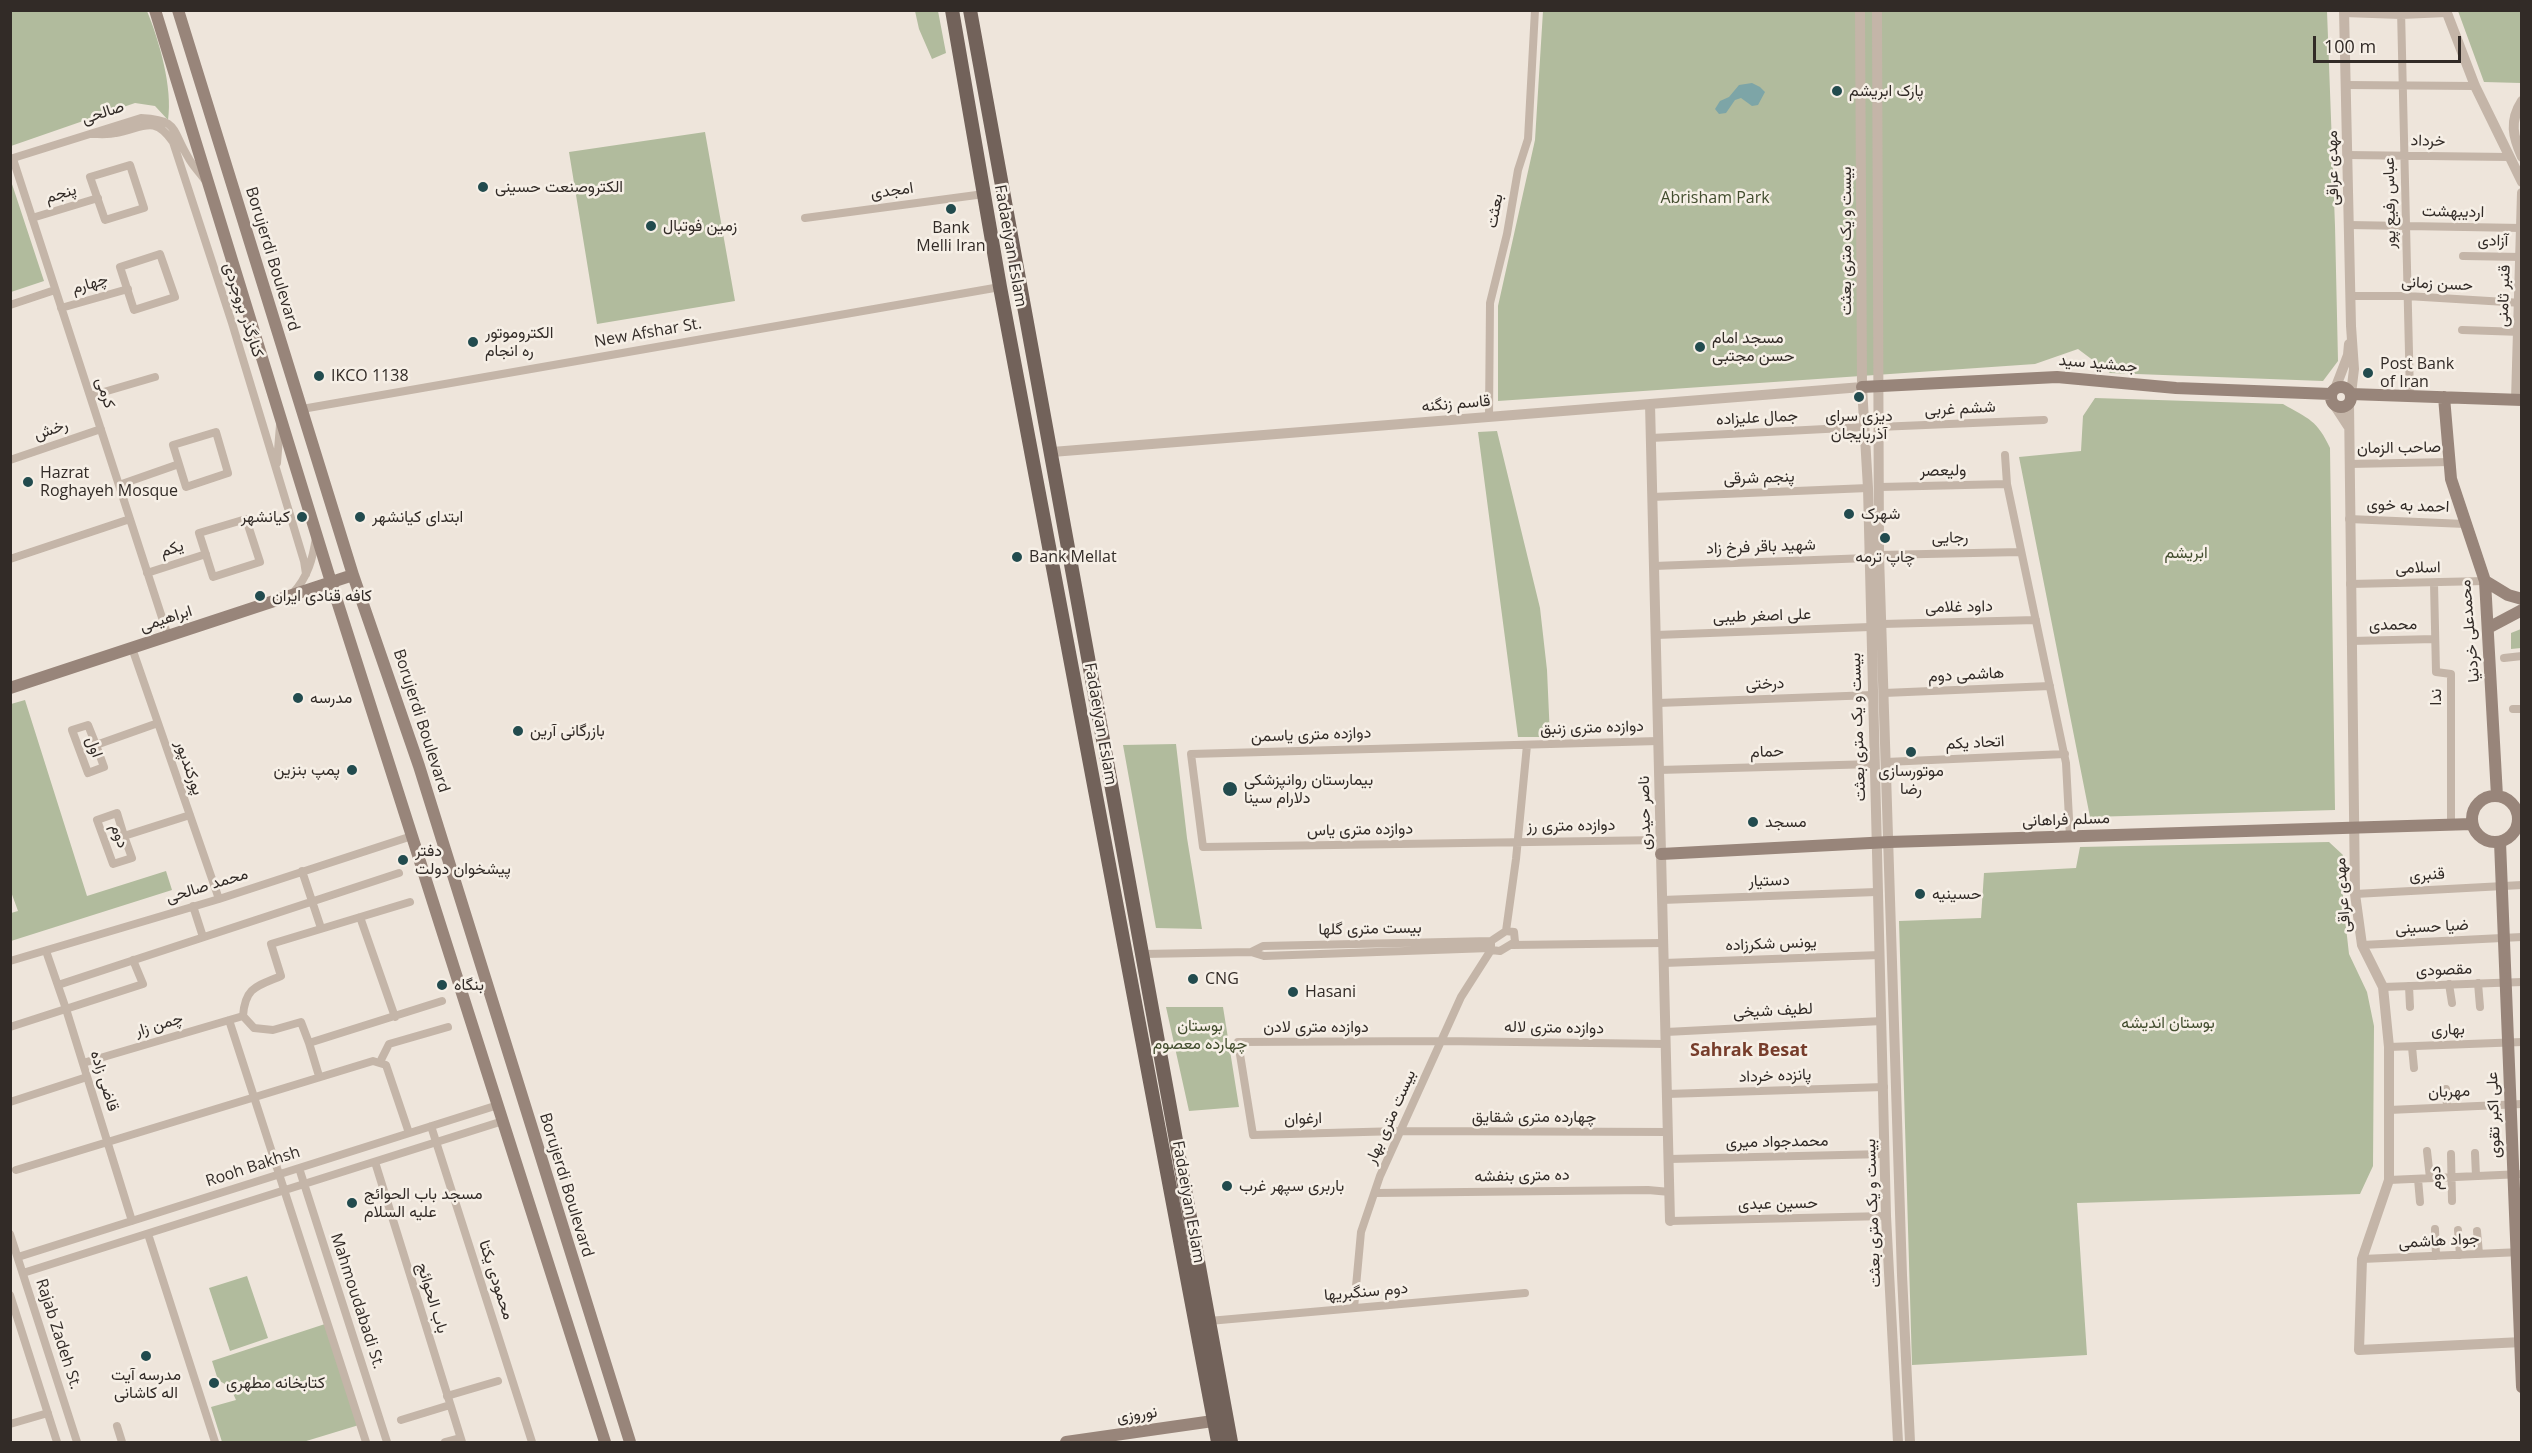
<!DOCTYPE html>
<html>
<head>
<meta charset="utf-8">
<style>
  body { margin:0 }
  #map { position:relative; width:2532px; height:1453px; overflow:hidden; background:#eee5db; font-family:"Open Sans",sans-serif }
  canvas { display:block }
  .frame { position:absolute; inset:0; border:12px solid #322b27; pointer-events:none }
  .scale { position:absolute; left:2313px; top:36px; width:148px; height:27px; box-sizing:border-box; border:3px solid #322b27; border-top:0; padding-left:8px; font-size:18px; line-height:21px; white-space:nowrap; color:#322b27; -webkit-text-stroke:4px #f6efe6; paint-order:stroke }
</style>
</head>
<body>
<div id="map">
<canvas width="2532" height="1453"></canvas>
<div class="frame"></div>
<div class="scale">100 m</div>
</div>
<script>
const g = document.querySelector('canvas').getContext('2d');
g.lineJoin = 'round';
function paint(path, color) {
  g.fillStyle = color;
  g.fill(path, 'evenodd');
}
function stroke(path, color, width, dash) {
  g.strokeStyle = color;
  g.lineWidth = width;
  g.lineCap = dash ? 'butt' : 'round';
  g.setLineDash(dash || []);
  g.stroke(path);
}
function drawText(font, color, halo, rows, align = 'center') {
  g.font = font + ' "Open Sans",Vazirmatn,sans-serif';
  g.lineWidth = 5;
  g.setLineDash([]);
  g.textBaseline = 'middle';
  g.strokeStyle = halo;
  g.fillStyle = color;
  for (const [text, x, y, turn = 0] of rows) {
    g.save();
    g.translate(x, y);
    g.rotate((+turn || 0) * Math.PI / 180);
    g.textAlign = isNaN(turn) ? turn : align;
    if (halo) g.strokeText(text, 0, 0);
    g.fillText(text, 0, 0);
    g.restore();
  }
}
paint(new Path2D(`
  M 10,11 L 147,11 C 159,40 173,88 168,120 L 155,106 L 135,103 L 11,146 Z
  M 915,11 L 938,11 L 946,53 L 932,59 L 919,29 Z
  M 1543,11 L 2327,11 L 2335,226 L 2338,361 L 2323,381 L 2110,373 L 2078,349 L 2035,364 L 1498,401 L 1498,306 L 1535,140 Z
  M 2458,11 L 2521,11 L 2521,83 L 2484,82 Z
  M 705,132 L 735,301 L 597,324 L 569,152 Z
  M 10,178 L 44,281 L 11,292 L 10,292 Z
  M 2095,398 L 2283,404 C 2309,419 2317,420 2330,448 L 2335,810 L 2090,817 L 2019,457 L 2081,451 L 2083,416 Z
  M 1497,431 L 1540,608 L 1547,670 L 1550,737 L 1518,737 L 1478,432 Z
  M 2521,629 L 2521,648 L 2511,649 L 2511,633 Z
  M 25,700 L 87,896 L 166,871 L 172,890 L 11,941 L 11,913 L 18,911 L 10,889 L 11,704 Z
  M 1176,744 L 1187,838 L 1202,929 L 1156,928 L 1123,745 Z
  M 2329,842 L 2343,855 L 2343,901 L 2349,954 L 2367,992 L 2374,1026 L 2373,1166 L 2360,1194 L 2077,1203 L 2087,1355 L 1912,1365 L 1899,921 L 1981,918 L 1984,873 L 2076,868 L 2080,847 Z
  M 1166,1007 L 1223,1007 L 1239,1107 L 1189,1111 Z
  M 247,1276 L 268,1338 L 230,1351 L 209,1288 Z
  M 325,1324 L 359,1425 L 303,1442 L 222,1442 L 211,1407 L 236,1400 L 230,1387 L 218,1380 L 212,1361 Z`), '#b1bb9d');
paint(new Path2D(`
  M 1752,83 L 1760,87 L 1765,92 L 1758,105 L 1752,106 L 1741,98 L 1735,100 L 1726,113 L 1719,114 L 1715,109 L 1720,101 L 1729,97 L 1739,85 Z`), '#7da5a7');
stroke(new Path2D(`
  M 2401,10 L 2410,396
  M 2344,13 L 2401,15 L 2447,13
  M 2346,85 L 2475,86
  M 91,134 C 99,134 109,135 116,133 C 143,128 154,114 173,142 L 232,323 L 304,561 L 306,574
  M 2347,155 L 2509,157
  M 10,159 L 141,118 C 179,120 171,129 188,157 C 192,165 199,172 205,180
  M 13,159 L 168,636
  M 130,165 L 144,208 L 105,220 L 90,177 Z
  M 32,218 L 98,198
  M 805,218 L 984,194
  M 2349,225 L 2522,228
  M 160,254 L 175,297 L 134,310 L 120,267 Z
  M 2463,256 L 2522,257
  M 2350,296 L 2407,296 L 2522,303
  M 10,305 L 55,290
  M 61,308 L 128,289
  M 2462,330 L 2522,332
  M 90,396 L 155,377
  M 302,409 L 1000,287
  M 1489,417 L 1490,303 L 1507,234 L 1518,170 L 1528,139 L 1535,10
  M 1878,427 L 2044,420
  M 216,432 L 228,473 L 186,487 L 173,445 Z
  M 1651,438 L 1864,427
  M 2005,455 L 2007,484 L 2066,763 L 2070,837
  M 10,460 L 101,429
  M 277,463 L 280,425
  M 2349,464 L 2450,462
  M 119,485 L 179,464
  M 1880,487 L 2007,484
  M 1652,497 L 1868,488
  M 246,519 L 260,562 L 213,577 L 199,533 Z
  M 2349,519 L 2465,524
  M 1879,555 L 2021,552
  M 10,559 L 130,519
  M 1654,566 L 1868,558
  M 147,573 L 206,554
  M 2434,583 L 2436,672 L 2451,674 L 2451,825
  M 2350,584 L 2485,581
  M 293,593 C 308,577 313,558 316,537
  M 1882,624 L 2036,620
  M 1656,635 L 1870,627
  M 2351,641 L 2435,639
  M 132,648 L 219,899
  M 2504,658 L 2522,656
  M 1884,693 L 2050,686
  M 1658,703 L 1873,695
  M 2513,709 L 2522,709
  M 1658,741 L 1191,754 L 1203,847 L 1661,840
  M 96,745 L 88,725 L 72,730 L 88,773 L 104,767 L 96,745 L 158,723
  M 1886,762 L 2065,754
  M 1659,770 L 1875,764
  M 124,836 L 117,813 L 97,820 L 113,864 L 132,858 L 124,836 L 190,815
  M 302,871 L 321,928
  M 2355,894 L 2522,885
  M 1662,900 L 1876,892
  M 410,902 L 271,944 L 281,976 C 257,986 245,987 243,1016 L 254,1028 L 273,1030 L 301,1022 L 309,1043 L 442,1001
  M 193,906 L 203,937
  M 360,917 L 395,1017
  M 1506,931 L 1516,859 L 1527,745
  M 1506,931 L 1514,932 L 1515,942 L 1500,951 L 1491,950 L 1491,941 Z
  M 1512,945 L 1663,943
  M 2362,945 L 2522,937
  M 46,951 L 66,1009 L 132,1221
  M 1251,952 L 1263,946 L 1491,941
  M 1143,954 L 1251,952 L 1264,956 L 1490,948
  M 10,961 L 219,899 L 412,836
  M 1664,963 L 1880,955
  M 2478,983 L 2480,1007
  M 2449,984 L 2452,1003
  M 58,985 L 399,873
  M 2409,986 L 2410,1007
  M 2383,987 L 2522,982
  M 229,1020 L 366,1442
  M 10,1027 L 143,984 L 133,960
  M 1666,1032 L 1882,1021
  M 309,1043 L 319,1076
  M 1666,1044 L 1441,1041 L 1238,1042 L 1253,1135 L 1400,1131 L 1668,1132
  M 2389,1047 L 2522,1042
  M 2412,1047 L 2414,1068
  M 380,1062 L 389,1044 L 448,1027
  M 83,1063 L 243,1016
  M 2446,1089 L 2447,1107
  M 1667,1094 L 1884,1087
  M 10,1102 L 87,1077
  M 2389,1110 L 2522,1104
  M 431,1126 L 532,1442
  M 2427,1151 L 2430,1178
  M 2475,1153 L 2476,1176
  M 2451,1154 L 2452,1201
  M 1669,1159 L 1885,1154
  M 375,1162 L 462,1442
  M 299,1168 L 387,1442
  M 16,1170 L 373,1061 L 386,1065 L 409,1133
  M 2418,1179 L 2420,1202
  M 2389,1180 L 2522,1174
  M 1375,1193 L 1648,1190 L 1670,1192
  M 1670,1221 L 1886,1216
  M 2435,1229 L 2436,1256
  M 2458,1230 L 2460,1255
  M 2477,1231 L 2479,1254
  M 10,1234 L 77,1442
  M 148,1234 L 215,1442
  M 18,1257 L 498,1105
  M 2362,1259 L 2521,1252
  M 23,1273 L 503,1121
  M 10,1295 L 57,1442
  M 1354,1308 L 1361,1232 L 1380,1176 L 1461,997 L 1491,950
  M 1209,1321 L 1525,1293
  M 447,1396 L 498,1381
  M 401,1420 L 450,1405
  M 10,1424 L 48,1413
  M 117,1426 L 122,1442
  M 445,1442 L 460,1438`), '#c4b5a8', 8);
stroke(new Path2D(`
  M 1860,10 L 1862,387 L 1868,488 L 1886,1216 L 1898,1442
  M 1877,10 L 1879,555 L 1902,1275 L 1910,1442
  M 2344,10 L 2351,326 L 2354,369 L 2351,394
  M 2447,13 L 2475,86 L 2522,182
  M 2522,101 C 2509,121 2513,137 2522,157
  M 2335,389 L 2348,355 L 2349,344
  M 2516,400 L 2522,193
  M 2333,403 L 2348,426
  M 2349,403 L 2355,894 L 2362,945 L 2383,987 L 2389,1047 L 2389,1180 L 2362,1259 L 2359,1350 L 2522,1342
  M 1650,404 L 1670,1221
  M 1052,452 L 1862,387`), '#c4b5a8', 10);
stroke(new Path2D(`
  M 155,10 L 331,582 L 605,1442
  M 178,10 L 353,575 L 419,766 L 630,1442
  M2331 397a10 10 0 1 1 20 0a10 10 0 1 1-20 0Z
  M 1862,387 L 2057,377 L 2176,388 L 2331,394
  M 2351,394 L 2522,400
  M 2444,397 L 2451,479 L 2485,581 L 2497,796
  M 2485,581 L 2508,595 L 2522,599
  M 2488,628 L 2522,610
  M 10,688 L 353,575
  M2472 819a23 23 0 1 1 46 0a23 23 0 1 1-46 0Z
  M 2500,842 L 2522,1387
  M 1661,854 L 1889,842 L 2472,824
  M 1066,1442 L 1213,1421`), '#98857a', 12);
stroke(new Path2D(`
  M 952,10 L 1000,287 L 1218,1442
  M 970,10 L 1231,1442`), '#72625a', 14);
for (const [x, y, r, color] of [
  [1837,91,6,"#224b4e"],
  [483,187,6,"#224b4e"],
  [951,209,6,"#224b4e"],
  [651,226,6,"#224b4e"],
  [473,342,6,"#224b4e"],
  [1700,347,6,"#224b4e"],
  [2368,373,6,"#224b4e"],
  [319,376,6,"#224b4e"],
  [1859,397,6,"#224b4e"],
  [28,482,6,"#224b4e"],
  [1849,514,6,"#224b4e"],
  [302,517,6,"#224b4e"],
  [360,517,6,"#224b4e"],
  [1885,538,6,"#224b4e"],
  [1017,557,6,"#224b4e"],
  [260,596,6,"#224b4e"],
  [298,698,6,"#224b4e"],
  [518,731,6,"#224b4e"],
  [1911,752,6,"#224b4e"],
  [352,770,6,"#224b4e"],
  [1230,789,8,"#224b4e"],
  [1753,822,6,"#224b4e"],
  [403,860,6,"#224b4e"],
  [1920,894,6,"#224b4e"],
  [1193,979,6,"#224b4e"],
  [442,985,6,"#224b4e"],
  [1293,992,6,"#224b4e"],
  [1227,1186,6,"#224b4e"],
  [352,1203,6,"#224b4e"],
  [146,1356,6,"#224b4e"],
  [214,1383,6,"#224b4e"]
]) {
  const dot = new Path2D();
  dot.arc(x, y, r, 0, 2 * Math.PI);
  g.fillStyle = color;
  g.fill(dot);
  stroke(dot, '#f6efe6', 2);
}
drawText('16px', '#322b27', '#f6efe6', [
  ["پارک ابریشم",1849,91],
  ["الکتروصنعت حسینی",495,187],
  ["زمین فوتبال",663,226],
  ["Bank",951,228,"center"],
  ["Melli Iran",951,246,"center"],
  ["الکتروموتور",485,333],
  ["ره انجام",485,351],
  ["مسجد امام",1712,338],
  ["حسن مجتبی",1712,356],
  ["Post Bank",2380,364],
  ["of Iran",2380,382],
  ["IKCO 1138",331,376],
  ["دیزی سرای",1859,416,"center"],
  ["آذربایجان",1859,434,"center"],
  ["Hazrat",40,473],
  ["Roghayeh Mosque",40,491],
  ["شهرک",1861,514],
  ["کیانشهر",290,517,"right"],
  ["ابتدای کیانشهر",372,517],
  ["Bank Mellat",1029,557],
  ["چاپ ترمه",1885,557,"center"],
  ["کافه قنادی ایران",272,596],
  ["مدرسه",310,698],
  ["بازرگانی آرین",530,731],
  ["پمپ بنزین",340,770,"right"],
  ["موتورسازی",1911,771,"center"],
  ["رضا",1911,789,"center"],
  ["بیمارستان روانپزشکی",1244,780],
  ["دلارام سینا",1244,798],
  ["مسجد",1765,822],
  ["دفتر",415,851],
  ["پیشخوان دولت",415,869],
  ["حسینیه",1932,894],
  ["CNG",1205,979],
  ["بنگاه",454,985],
  ["Hasani",1305,992],
  ["باربری سپهر غرب",1239,1186],
  ["مسجد باب الحوائج",364,1194],
  ["علیه السلام",364,1212],
  ["مدرسه آیت",146,1375,"center"],
  ["اله کاشانی",146,1393,"center"],
  ["کتابخانه مطهری",226,1383]
], 'left');
drawText('16px', '#322b27', '#f6efe6', [
  ["صالحی",103,113,-18],
  ["خرداد",2428,141,1],
  ["مهدی عراقی",2333,168,-91],
  ["امجدی",892,191,-8],
  ["پنجم",61,194,-17],
  ["عباس رفیع پور",2390,203,-91],
  ["بعثت",1495,211,-79],
  ["اردیبهشت",2453,212,1],
  ["بیست و یک متری بعثت",1846,241,-90],
  ["آزادی",2493,241,1],
  ["Fadaeiyan Eslam",1010,246,80],
  ["Borujerdi Boulevard",272,259,73],
  ["چهارم",90,284,-16],
  ["حسن زمانی",2437,284,3],
  ["قنبر ثامنی",2504,296,-88],
  ["کنارگذر بروجردی",243,310,72],
  ["New Afshar St.",648,333,-10],
  ["جمشید سید",2098,364,5],
  ["کرمی",105,393,72],
  ["قاسم زنگنه",1456,404,-5],
  ["ششم غربی",1960,409,-3],
  ["جمال علیزاده",1757,418,-3],
  ["رخش",51,430,-19],
  ["صاحب الزمان",2399,448,-1],
  ["ولیعصر",1943,471,-1],
  ["پنجم شرقی",1759,478,-2],
  ["احمد به خوی",2408,506,2],
  ["رجایی",1950,538,-1],
  ["شهید باقر فرخ زاد",1761,547,-2],
  ["یکم",172,549,-18],
  ["اسلامی",2418,568,-1],
  ["داود غلامی",1959,607,-1],
  ["علی اصغر طیبی",1762,616,-2],
  ["ابراهیمی",166,619,-18],
  ["محمدی",2393,625,-1],
  ["محمدعلی خردنیا",2470,631,-95],
  ["هاشمی دوم",1966,675,-3],
  ["درختی",1765,684,-2],
  ["ندا",2436,697,-90],
  ["Borujerdi Boulevard",421,721,72],
  ["Fadaeiyan Eslam",1100,724,80],
  ["بیست و یک متری بعثت",1858,727,-92],
  ["دوازده متری زنبق",1592,728,-2],
  ["دوازده متری یاسمن",1311,735,-2],
  ["اتحاد یکم",1975,743,-3],
  ["اول",94,747,70],
  ["حمام",1767,752,-2],
  ["پورکندپور",189,768,71],
  ["ناصر حیدری",1645,813,-91],
  ["مسلم فراهانی",2066,820,-2],
  ["دوازده متری رز",1571,826,-1],
  ["دوازده متری یاس",1360,830,-1],
  ["دوم",119,836,70],
  ["قنبری",2427,875,-3],
  ["دستیار",1769,881,-2],
  ["محمد صالحی",207,886,-17],
  ["مهدی عراقی",2343,895,-94],
  ["ضیا حسینی",2432,927,-3],
  ["بیست متری گلها",1370,929,-1],
  ["یونس شکرزاده",1771,944,-2],
  ["مقصودی",2444,970,-2],
  ["لطیف شیخی",1773,1011,-3],
  ["چمن زار",159,1025,-16],
  ["دوازده متری لادن",1316,1027],
  ["دوازده متری لاله",1554,1028,1],
  ["بهاری",2448,1030,-2],
  ["پانزده خرداد",1775,1076,-2],
  ["قاضی زاده",104,1081,73],
  ["مهربان",2449,1092,-2],
  ["علی اکبر تقوی",2494,1115,-92],
  ["بیست متری بهار",1391,1117,-66],
  ["چهارده متری شقایق",1534,1117],
  ["ارغوان",1303,1119,-2],
  ["محمدجواد میری",1777,1142,-1],
  ["Rooh Bakhsh",253,1167,-18],
  ["ده متری بنفشه",1522,1176,-1],
  ["دوم",2436,1178,-92],
  ["Borujerdi Boulevard",566,1185,73],
  ["Fadaeiyan Eslam",1188,1202,80],
  ["حسین عبدی",1778,1204,-1],
  ["بیست و یک متری بعثت",1873,1213,-92],
  ["جواد هاشمی",2439,1241,-3],
  ["محمودی یکتا",496,1280,72],
  ["دوم سنگبریها",1366,1292,-5],
  ["باب الحوائج",432,1298,73],
  ["Mahmoudabadi St.",357,1301,72],
  ["Rajab Zadeh St.",58,1334,72],
  ["نوروزی",1137,1415,-8]
]);
drawText('16px', '#424d2e', '#f6efe6', [
  ["Abrisham Park",1715,198],
  ["ابریشم",2186,553],
  ["بوستان اندیشه",2168,1023],
  ["بوستان",1200,1026],
  ["چهارده معصوم",1200,1044]
]);
drawText('bold 18px', '#773d2b', '#f6efe6', [
  ["Sahrak Besat",1749,1051]
]);
</script>
</body>
</html>
